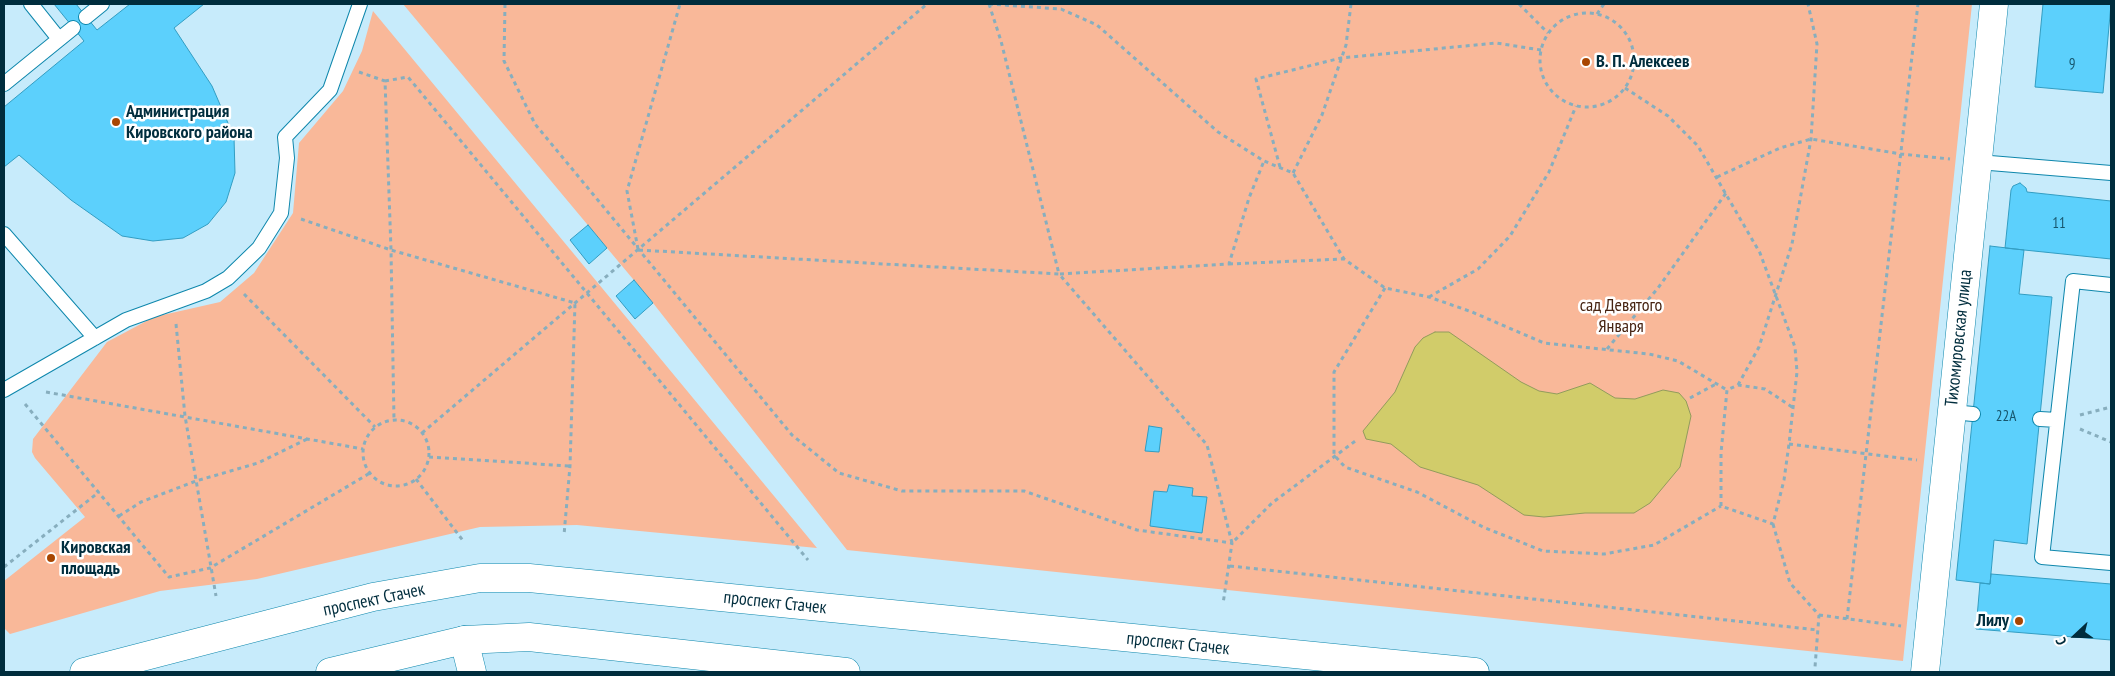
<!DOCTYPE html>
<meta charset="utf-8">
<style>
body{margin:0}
#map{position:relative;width:2115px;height:676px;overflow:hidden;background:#c7ebfb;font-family:"PT Sans Narrow",sans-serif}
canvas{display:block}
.frame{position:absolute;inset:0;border:5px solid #002d3d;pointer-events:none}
.north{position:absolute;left:2050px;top:611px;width:50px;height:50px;-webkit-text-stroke:4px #fff;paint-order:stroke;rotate:249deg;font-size:14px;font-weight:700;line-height:20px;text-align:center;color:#002d3d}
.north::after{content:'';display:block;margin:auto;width:18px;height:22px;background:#002d3d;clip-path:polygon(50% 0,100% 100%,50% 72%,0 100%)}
</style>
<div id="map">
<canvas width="2115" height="676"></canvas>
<div class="frame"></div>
<div class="north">С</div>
</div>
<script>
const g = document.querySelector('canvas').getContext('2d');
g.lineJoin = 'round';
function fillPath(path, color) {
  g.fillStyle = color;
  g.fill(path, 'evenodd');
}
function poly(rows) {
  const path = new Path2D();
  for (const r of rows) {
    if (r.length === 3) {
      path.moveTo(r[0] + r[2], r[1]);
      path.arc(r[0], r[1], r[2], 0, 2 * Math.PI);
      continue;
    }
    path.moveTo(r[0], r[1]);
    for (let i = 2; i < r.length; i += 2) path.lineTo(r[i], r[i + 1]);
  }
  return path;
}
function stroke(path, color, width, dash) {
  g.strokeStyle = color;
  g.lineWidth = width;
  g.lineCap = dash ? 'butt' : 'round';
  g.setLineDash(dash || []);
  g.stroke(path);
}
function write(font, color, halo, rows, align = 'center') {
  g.font = font + ' "PT Sans Narrow",sans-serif';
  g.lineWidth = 5;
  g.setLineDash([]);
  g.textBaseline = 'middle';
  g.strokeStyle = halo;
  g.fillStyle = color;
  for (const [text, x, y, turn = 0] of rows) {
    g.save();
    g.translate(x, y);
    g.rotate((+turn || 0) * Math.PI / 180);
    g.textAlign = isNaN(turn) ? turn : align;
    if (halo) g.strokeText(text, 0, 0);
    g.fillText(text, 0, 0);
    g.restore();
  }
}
const green = poly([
 [403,4,1972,4,1903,661,847,550,653,303],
 [373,11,817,548,577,525,480,527,257,579,160,591,10,634,4,628,4,581,85,517,35,458,32,452,33,439,107,342,154,317,220,302,254,273,293,213,299,143,343,91,362,51]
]);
const water = poly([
 [1435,332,1449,332,1521,382,1539,391,1557,394,1590,383,1615,398,1635,399,1663,390,1679,393,1686,401,1691,416,1680,467,1650,503,1634,513,1585,513,1544,517,1524,515,1478,485,1420,467,1391,444,1366,439,1363,431,1395,392,1415,347,1423,338,1435,332]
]);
const building = poly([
 [54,4,76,4,97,30,130,4,204,4,174,28,212,86,234,137,235,173,226,202,208,224,183,238,153,241,122,236,71,200,19,155,4,167,4,107,84,41,54,4],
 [2043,4,2111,4,2103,93,2035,87,2043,4],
 [2020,183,2026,188,2027,192,2111,201,2111,259,2005,248,2011,190,2013,186,2020,183],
 [588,225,607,248,589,264,570,240,588,225],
 [1990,246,2024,250,2019,294,2052,297,2027,544,1994,540,1990,584,1956,580,1990,246],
 [634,280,653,303,635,319,616,296,634,280],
 [1149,426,1162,428,1159,452,1145,451,1149,426],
 [1169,485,1193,488,1192,496,1207,497,1202,533,1150,526,1154,491,1167,492,1169,485],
 [1991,574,2111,584,2111,640,1976,629,1980,583,1990,584,1991,574]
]);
const path = poly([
 [505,4,504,61,535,124,792,435,839,473,902,491,1024,491,1137,530,1232,543,1223,604],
 [989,4,1061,9,1097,25,1218,132,1264,161,1293,173,1344,259,1385,288,1429,297,1472,312,1544,343,1649,354,1678,361,1727,390],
 [989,4,1001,41,1059,274,1229,264,1249,198,1264,161],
 [1519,4,1548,33],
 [1587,60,47],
 [1597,14,1604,4],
 [359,72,385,81,391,250,394,420],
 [385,81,408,77,808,560],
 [1625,88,1668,116,1698,146,1760,253,1795,347,1797,372,1789,444,1784,480,1773,524,1721,506,1721,453,1727,390,1738,385,1765,389,1792,407],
 [1280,167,1256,79,1341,58,1496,43,1541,50],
 [1293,173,1322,115,1346,45,1351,4],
 [1717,177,1780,148,1811,139,1901,154,1950,159],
 [301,219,391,250,575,303,570,466,564,535],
 [638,249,627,191,680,4],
 [639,250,1059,274,1207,445,1232,543,1272,503,1358,439],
 [1229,264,1343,259],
 [1385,288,1334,372,1334,455,1345,467,1417,492,1483,527,1543,551,1604,554,1654,545,1721,506],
 [244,294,375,427],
 [1429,297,1478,269,1510,236,1549,172,1576,106],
 [176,324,185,416,216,596],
 [1607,349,1658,288,1726,193],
 [1738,385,1759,347,1792,244,1811,139,1817,44,1808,4],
 [46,392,363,449],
 [1690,398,1716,384],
 [25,404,169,577,210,568,370,473],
 [2080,415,2111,407],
 [396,453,33],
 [2080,429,2111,442],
 [422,433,927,4],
 [1789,444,1917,460],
 [429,457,570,466],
 [416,479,464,542],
 [119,516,141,502,196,481,258,463,307,439],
 [1773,524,1790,583,1819,615,1815,667],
 [1230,566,1818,630],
 [4,567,99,492],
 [1819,615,1901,626],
 [1847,619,1918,4]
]);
const lane = poly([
 [31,4,59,39],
 [86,17,102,4],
 [4,84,73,28],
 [1978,162,2111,173],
 [4,234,95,338],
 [2111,285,2073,281,2042,557,2111,563],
 [4,390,126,320,206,291,228,278,259,248,281,213,287,158,285,137,330,90,360,4],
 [1952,412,1973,414],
 [2040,419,2057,420]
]);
const street = poly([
 [464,640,472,672],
 [1925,672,1994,4]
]);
const primary = poly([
 [84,672,373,597,480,578,529,578,1475,672],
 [330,672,464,640,529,637,846,672]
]);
const markers = [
 [1586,62,5,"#a84602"],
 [116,122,5,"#a84602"],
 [51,558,5,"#a84602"],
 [2019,621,5,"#a84602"]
];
const numberNames = [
 ["9",2072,65],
 ["11",2059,224],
 ["22А",2006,417]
];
const poiNames = [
 ["В. П. Алексеев",1596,62],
 ["Администрация",126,112],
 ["Кировского района",126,133],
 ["Кировская",61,548],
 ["площадь",61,569],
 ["Лилу",2009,621,"right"]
];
const parkNames = [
 ["сад Девятого",1621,306],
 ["Января",1621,327]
];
const streetNames = [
 ["Тихомировская улица",1959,338,-84],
 ["проспект Стачек",374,600,-12],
 ["проспект Стачек",775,603,6],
 ["проспект Стачек",1178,644,6]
];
fillPath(green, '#f9b899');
fillPath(water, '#d1cc6a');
stroke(water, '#929c5c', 1);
fillPath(building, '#5cd0fc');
stroke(building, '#329dc2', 1);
stroke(lane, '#0e87ac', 16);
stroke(street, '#0e87ac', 29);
stroke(primary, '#0e87ac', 29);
stroke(path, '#87aebe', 3, [4, 4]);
stroke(lane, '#fff', 14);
stroke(street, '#fff', 28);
stroke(primary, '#fff', 28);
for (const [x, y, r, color] of markers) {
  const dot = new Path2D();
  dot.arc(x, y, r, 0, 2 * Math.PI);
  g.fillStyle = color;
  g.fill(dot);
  stroke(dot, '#fff', 2);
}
write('15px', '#17566d', null, numberNames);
write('bold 18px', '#002d3d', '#fff', poiNames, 'left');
write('18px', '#462311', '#fff', parkNames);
write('18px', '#002d3d', '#fff', streetNames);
</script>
